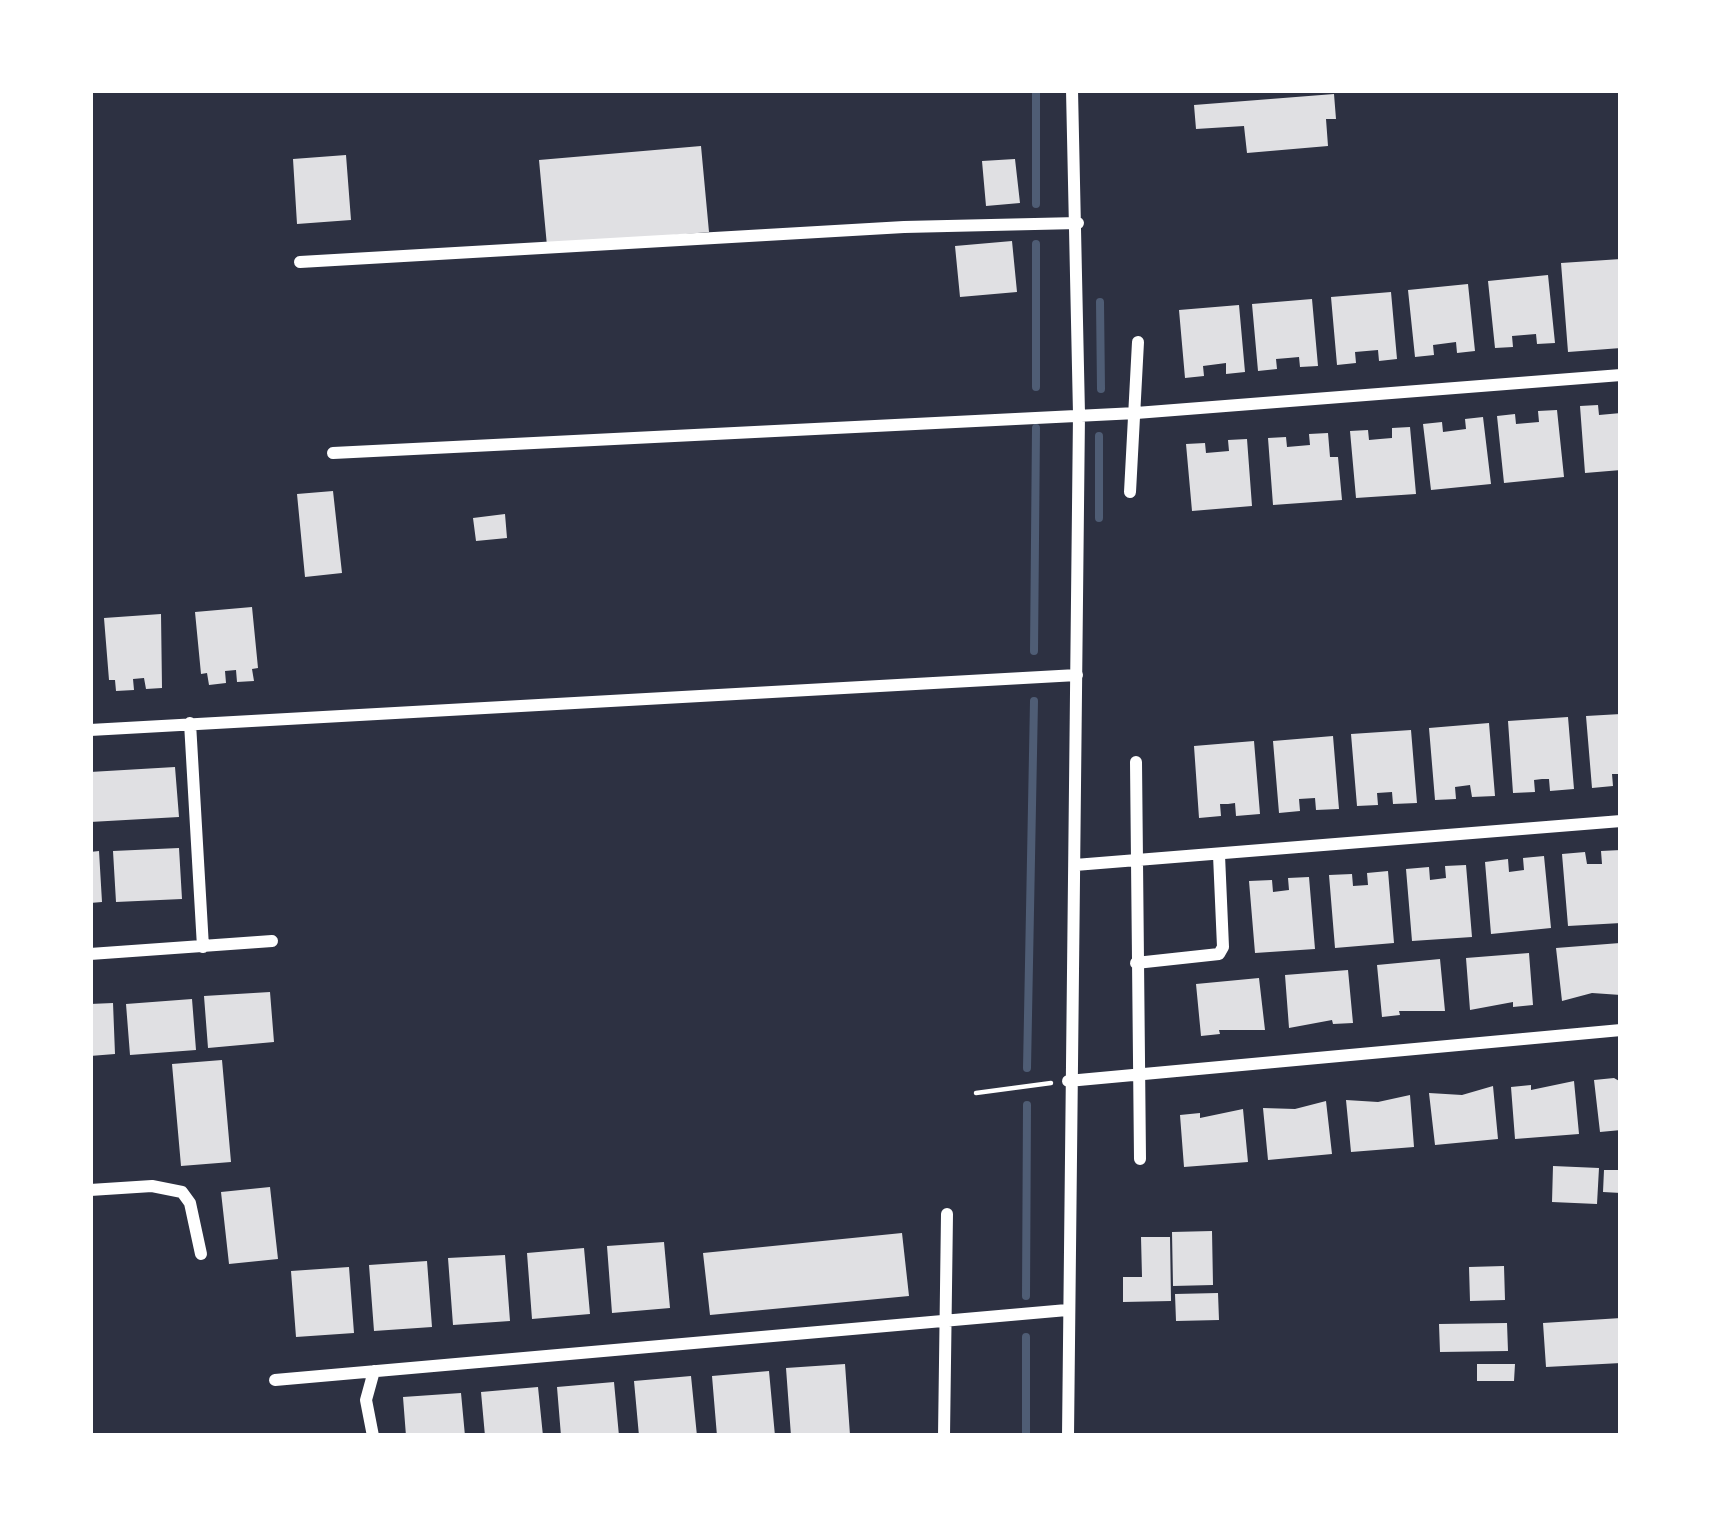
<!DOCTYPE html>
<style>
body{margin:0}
#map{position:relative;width:1711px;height:1526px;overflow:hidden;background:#2d3142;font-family:Montserrat,sans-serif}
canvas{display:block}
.frame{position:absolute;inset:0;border:93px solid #fff;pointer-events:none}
</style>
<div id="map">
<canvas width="1711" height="1526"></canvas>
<div class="frame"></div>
</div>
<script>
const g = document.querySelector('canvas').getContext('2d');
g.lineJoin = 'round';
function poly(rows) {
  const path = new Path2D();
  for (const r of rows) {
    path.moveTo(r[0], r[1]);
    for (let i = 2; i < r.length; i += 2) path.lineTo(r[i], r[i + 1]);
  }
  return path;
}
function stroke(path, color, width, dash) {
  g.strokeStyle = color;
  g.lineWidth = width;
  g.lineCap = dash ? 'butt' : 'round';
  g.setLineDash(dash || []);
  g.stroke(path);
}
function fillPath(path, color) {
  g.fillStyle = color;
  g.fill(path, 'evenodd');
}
const stream = poly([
 [1036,90,1036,204],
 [1036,244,1036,387],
 [1100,302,1101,389],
 [1099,518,1099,436],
 [1034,651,1036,428],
 [1027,1068,1034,701],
 [1026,1296,1027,1105],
 [1026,1436,1026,1337]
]);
const building = poly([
 [1334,94,1336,119,1326,119,1328,146,1247,153,1244,126,1196,129,1194,105],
 [701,146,709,232,547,246,539,160],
 [346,155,351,220,297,224,293,159],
 [1015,159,1020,203,986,206,982,161],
 [1012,241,1017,292,960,297,955,246],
 [1621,259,1621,348,1568,352,1561,263],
 [1548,275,1555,343,1537,344,1536,334,1512,336,1513,347,1495,348,1488,281],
 [1468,284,1475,351,1457,353,1456,342,1433,345,1434,355,1415,357,1408,290],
 [1391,292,1397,359,1379,361,1378,350,1355,352,1356,363,1337,365,1331,297],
 [1312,299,1318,366,1300,367,1299,357,1288,358,1276,359,1277,369,1258,371,1252,304],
 [1239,305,1245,372,1226,374,1226,363,1203,366,1204,376,1185,378,1179,310],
 [1598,405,1599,415,1621,413,1621,470,1585,473,1580,406],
 [1557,410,1564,477,1504,483,1497,416,1515,414,1516,424,1539,422,1538,411],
 [1483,417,1491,484,1431,490,1423,424,1442,422,1443,432,1466,429,1465,419],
 [1410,427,1416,494,1356,498,1350,431,1368,430,1369,440,1380,439,1392,438,1392,428],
 [1328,433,1330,457,1338,457,1342,500,1273,505,1268,438,1286,437,1287,447,1310,445,1309,434],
 [1247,439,1252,506,1192,511,1186,444,1205,443,1206,453,1229,451,1228,440],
 [333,491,342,573,305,577,297,494],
 [505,514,507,538,476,541,473,518],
 [252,607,258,668,252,669,254,681,237,682,236,670,225,671,226,683,209,685,207,673,201,674,195,612],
 [161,614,162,688,146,689,144,678,133,679,134,690,116,691,115,680,109,680,104,618],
 [1621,714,1621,774,1612,774,1613,786,1592,788,1586,716],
 [1568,717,1574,789,1550,791,1549,779,1542,779,1534,780,1535,792,1513,793,1508,721],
 [1489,723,1495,796,1472,797,1470,785,1455,787,1456,799,1435,800,1429,728],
 [1411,730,1417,803,1393,804,1392,792,1377,793,1378,805,1357,806,1351,734],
 [1333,736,1339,809,1316,810,1315,798,1299,799,1300,811,1279,813,1273,741],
 [1254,741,1260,814,1236,816,1235,803,1228,804,1220,804,1221,816,1199,818,1194,746],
 [175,767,179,817,90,822,90,772],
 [179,848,182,899,116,902,113,851],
 [1621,850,1621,923,1568,926,1562,854,1585,852,1587,864,1602,864,1601,851],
 [99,851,102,902,90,903,90,852],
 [1544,856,1551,928,1491,934,1485,862,1508,859,1509,872,1524,870,1523,858],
 [1466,865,1472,937,1412,941,1406,869,1429,867,1430,880,1446,878,1445,866],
 [1388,871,1394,943,1335,948,1329,875,1352,874,1353,886,1368,885,1367,873],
 [1309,877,1315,949,1255,953,1249,881,1272,880,1273,892,1289,890,1288,878],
 [1620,943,1621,995,1592,993,1562,1001,1556,948],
 [1529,953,1533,1005,1513,1007,1513,1002,1470,1010,1466,958],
 [1440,959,1445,1011,1399,1011,1400,1015,1382,1017,1377,965],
 [1348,970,1353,1023,1333,1024,1332,1020,1289,1028,1285,975],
 [1259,978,1265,1030,1219,1030,1220,1034,1201,1036,1196,984],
 [270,992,274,1042,208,1048,204,996],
 [192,999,196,1050,130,1055,126,1004],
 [113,1003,115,1054,90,1056,90,1004],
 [222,1060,231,1162,181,1166,172,1064],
 [1614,1078,1621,1082,1621,1130,1600,1132,1594,1080],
 [1574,1081,1579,1134,1515,1139,1511,1087,1531,1085,1531,1090],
 [1493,1086,1498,1139,1435,1145,1429,1093,1462,1095],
 [1410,1095,1414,1147,1351,1152,1346,1100,1378,1102],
 [1326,1101,1332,1154,1268,1160,1263,1108,1295,1109],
 [1243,1109,1248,1162,1184,1167,1180,1115,1200,1113,1200,1118],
 [1553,1166,1599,1168,1597,1204,1552,1202],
 [1604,1170,1621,1170,1621,1193,1603,1192],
 [270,1187,278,1259,229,1264,221,1192],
 [1212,1231,1213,1285,1173,1286,1172,1232],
 [902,1233,909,1296,710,1315,703,1253],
 [1141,1237,1170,1237,1171,1301,1123,1302,1123,1277,1142,1277],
 [664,1242,670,1308,612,1313,607,1246],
 [584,1248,590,1314,532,1319,527,1253],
 [505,1255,510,1321,453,1325,448,1258],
 [427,1261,432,1327,374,1331,369,1265],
 [1504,1266,1505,1300,1470,1301,1469,1267],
 [349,1267,354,1333,296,1337,291,1271],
 [1218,1293,1219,1320,1176,1321,1175,1294],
 [1621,1318,1621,1363,1546,1367,1543,1323],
 [1507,1323,1508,1351,1440,1352,1439,1324],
 [845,1364,850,1435,791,1436,786,1368],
 [1477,1364,1515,1364,1514,1381,1477,1381],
 [769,1371,775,1436,717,1436,712,1376],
 [691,1376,697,1436,639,1436,634,1381],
 [614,1382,619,1436,561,1436,557,1387],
 [538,1387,543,1436,485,1436,481,1392],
 [461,1393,465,1436,406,1436,403,1397]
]);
const path = poly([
 [976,1093,1051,1083]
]);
const minor = poly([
 [300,262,904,227,1078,223],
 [333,453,1136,413,1621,375],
 [1130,492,1138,342],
 [190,723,203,947],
 [90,730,1077,675],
 [1136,762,1140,1159],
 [1075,865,1621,821],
 [90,954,272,941],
 [1136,963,1219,954,1223,947,1219,855],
 [1068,1081,1621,1030],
 [90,1190,152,1186,182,1192,190,1203,201,1254],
 [275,1380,1067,1310],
 [373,1436,366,1400,374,1371],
 [944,1436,947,1214],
 [1068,1436,1079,414,1072,90]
]);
stroke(stream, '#4f5d75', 8);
fillPath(building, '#e0e0e3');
stroke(path, '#fff', 4.5);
stroke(minor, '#fff', 12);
</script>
